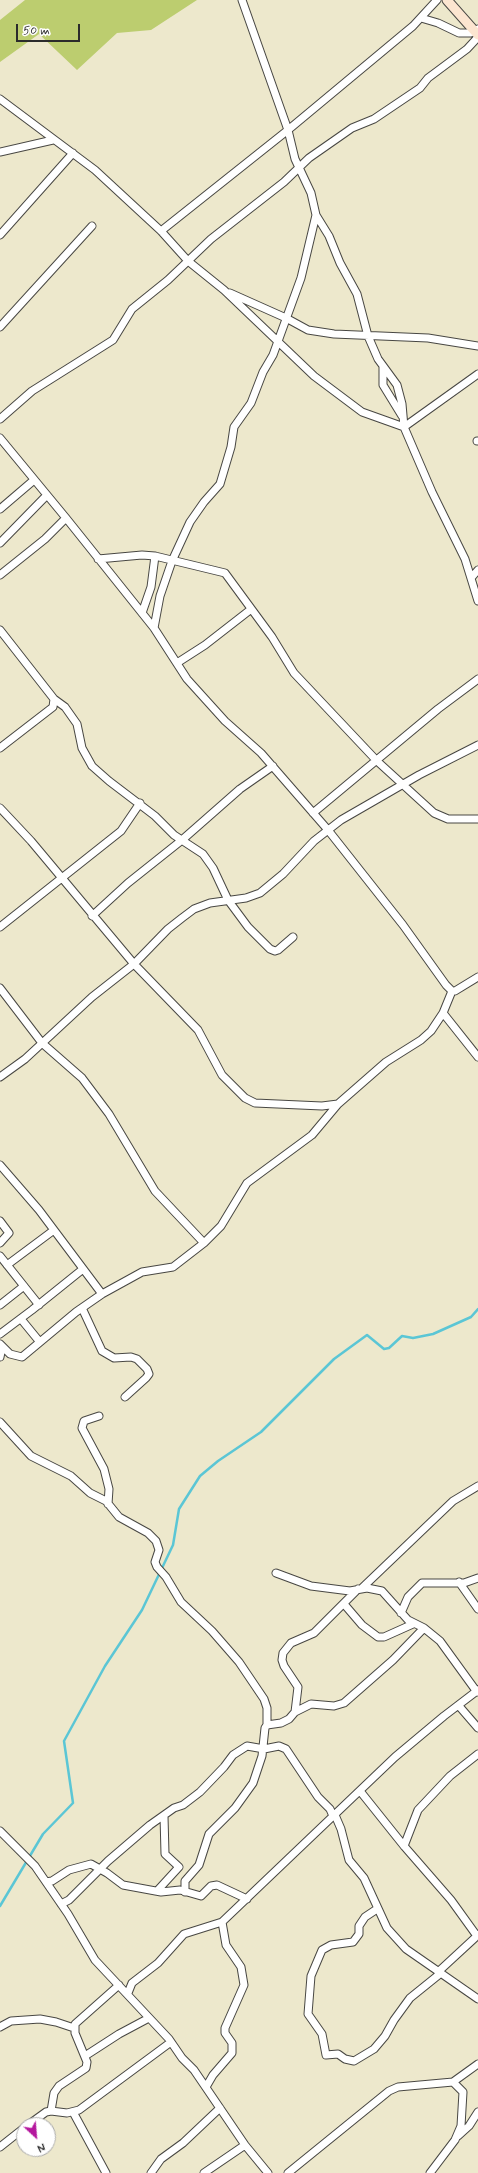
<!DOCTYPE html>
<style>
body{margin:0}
#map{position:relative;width:478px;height:2173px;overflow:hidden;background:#ede8cc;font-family:Mynerve,sans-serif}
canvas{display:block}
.north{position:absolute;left:16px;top:2117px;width:40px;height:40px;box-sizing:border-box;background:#fff;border:1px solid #aaa;border-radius:50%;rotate:154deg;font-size:11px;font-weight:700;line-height:16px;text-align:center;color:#2b2b2b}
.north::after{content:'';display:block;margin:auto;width:14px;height:18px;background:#b5179e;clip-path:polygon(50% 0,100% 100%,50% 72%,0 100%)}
.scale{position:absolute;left:16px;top:24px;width:64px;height:18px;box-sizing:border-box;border:2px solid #2b2b2b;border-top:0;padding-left:5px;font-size:12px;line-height:14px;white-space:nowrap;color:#2b2b2b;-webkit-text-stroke:3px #fff;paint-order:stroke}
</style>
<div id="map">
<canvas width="478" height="2173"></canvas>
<div class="north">N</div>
<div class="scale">50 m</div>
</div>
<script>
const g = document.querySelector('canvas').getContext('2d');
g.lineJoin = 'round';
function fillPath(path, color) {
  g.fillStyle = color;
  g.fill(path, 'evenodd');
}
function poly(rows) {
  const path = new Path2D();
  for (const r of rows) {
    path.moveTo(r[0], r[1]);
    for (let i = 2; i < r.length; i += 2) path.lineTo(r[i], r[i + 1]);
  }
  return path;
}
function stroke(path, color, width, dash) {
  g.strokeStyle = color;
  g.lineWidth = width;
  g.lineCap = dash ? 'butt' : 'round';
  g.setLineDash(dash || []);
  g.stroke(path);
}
const green = poly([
 [25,0,197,0,151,30,117,33,77,70,39,34,0,62,0,20]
]);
const stream = poly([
 [0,1906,43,1834,73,1803,64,1741,105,1666,142,1610,173,1545,179,1509,200,1476,218,1461,261,1432,334,1359,367,1335,384,1349,389,1348,402,1336,413,1338,433,1334,471,1317,478,1309]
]);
const street = poly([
 [242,0,288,130,295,159,311,193,316,215,329,236,340,263,357,294,368,336,378,359,397,385,402,404,404,427,432,492,465,559,478,601],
 [421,18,438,23,459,33,471,33,478,29],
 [0,99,95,170,161,231,188,261,224,290,314,376,362,412,404,427,478,374],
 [0,152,53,140],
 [161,231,288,130,413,26,437,0],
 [0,235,73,153],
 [230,293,286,318,308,330,334,334,428,338,478,346],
 [0,327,92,226],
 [383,366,383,385,402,416],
 [0,419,32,391,113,340,132,309,168,280,211,239,284,182,309,158,352,128,374,119,420,88,428,78,467,49,478,37],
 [0,438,66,518,154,628,187,679,225,721,261,753,328,830,403,925,446,985,452,991,455,991,478,977],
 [477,441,478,441],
 [0,509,34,480],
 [0,543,47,495],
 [98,559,142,555,155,556,225,573,272,637,294,673,377,761,434,813,448,819,478,819],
 [0,575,45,539,66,518],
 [471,578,478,570],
 [142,613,151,587,155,556],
 [154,628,160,596,172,561,190,522,204,502,220,484,231,447,234,427,251,403,263,372,273,355,301,278,316,215],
 [0,630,54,699,53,707,0,748],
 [177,663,205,645,250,610],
 [54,699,65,707,77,724,82,748,92,766,109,781,155,816,174,835,203,854,213,868,228,900,248,927,270,949,275,951,278,950,293,937],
 [0,808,31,841,134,964,198,1030,222,1075,245,1098,255,1103,322,1106,338,1104,386,1062,421,1040,431,1031,443,1013,452,991],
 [313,813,438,709,478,679],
 [92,916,128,883,182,840,240,789,273,766],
 [0,927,121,831,140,803],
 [0,988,42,1043,82,1078,109,1114,155,1191,204,1243],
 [443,1013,478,1057],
 [0,1077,25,1059,92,997,134,964,168,929,182,918,194,909,210,903,246,898,260,893,283,874,314,841,341,820,419,775,478,745],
 [0,1165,39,1210,102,1294],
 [0,1221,9,1233,0,1243],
 [0,1256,39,1305],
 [7,1265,54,1230],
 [0,1305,24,1286],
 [82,1308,102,1351,114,1358,131,1357,137,1359,147,1369,149,1374,146,1378,125,1397],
 [21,1319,39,1341],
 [0,1334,32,1310,83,1269],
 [0,1344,10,1354,22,1357,76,1312,102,1294,142,1272,173,1267,204,1243,221,1226,247,1183,312,1135,338,1104],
 [0,1357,2,1347],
 [99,1416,84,1421,82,1428,104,1469,109,1489,108,1504],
 [0,1422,31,1456,71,1476,90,1493,106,1501,119,1517,148,1533,156,1541,159,1550,155,1562,157,1567,166,1577,181,1602,212,1631,239,1662,264,1699,267,1708,267,1725],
 [276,1573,311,1586,350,1591,367,1588,382,1591,408,1620,424,1628,440,1641,477,1692],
 [459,1582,478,1609],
 [362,1588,453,1501,478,1486],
 [344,1604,362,1625,378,1637,384,1637,413,1624],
 [401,1613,408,1597,422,1583,464,1583,478,1578],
 [459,1706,478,1728],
 [295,1712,311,1704,334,1706,344,1703,393,1660,424,1628],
 [360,1791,404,1846,451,1900,477,1936],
 [335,1815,341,1829,349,1860,364,1878,387,1928,406,1949,478,1999],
 [0,1831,35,1866,68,1914,95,1960,169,2039,182,2058,194,2070,245,2145,268,2173],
 [404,1846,418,1810,450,1776,478,1754],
 [46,1882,52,1881,69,1870,91,1864,107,1873,123,1885,161,1892,180,1890,201,1896,211,1886,217,1885,247,1899],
 [157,1891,179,1867,165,1854,164,1816],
 [185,1892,185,1881,199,1865,209,1834,235,1808,253,1783,262,1756,265,1728,267,1725,281,1723,289,1719,295,1712,298,1687,284,1666,282,1660,283,1653,291,1643,314,1633,358,1589],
 [61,1904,69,1900,108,1861,150,1825,174,1808,183,1805,200,1792,224,1767,233,1755,247,1746,264,1749,279,1746,286,1749,318,1797,330,1809,333,1816],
 [377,1909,365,1917,359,1926,359,1934,353,1942,331,1945,322,1950,311,1976,308,2014,322,2034,326,2055,338,2054,345,2059,354,2061,374,2049,385,2036,394,2020,410,1998,441,1973],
 [438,1972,478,1935],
 [128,1993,132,1983,158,1963,184,1934,222,1922,395,1757,444,1716,478,1690],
 [0,2027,11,2021,40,2019,56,2022,74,2028],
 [85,2056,119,2034,149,2018],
 [206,2087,213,2075,232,2053,232,2043,225,2033,225,2028,244,1985,241,1967,226,1945,222,1922],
 [51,2111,54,2093,59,2086,86,2068,87,2062,75,2033,75,2024,119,1985],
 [73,2112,106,2173],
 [28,2125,46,2112,51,2111,67,2113,79,2110,171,2042],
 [458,2136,469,2126,478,2112],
 [0,2147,24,2128],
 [151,2173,161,2159,183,2143,220,2108],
 [204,2173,245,2145],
 [288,2173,389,2091,398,2087,453,2082,478,2064],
 [430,2173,455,2140,461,2126,463,2092,453,2082]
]);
const secondary = poly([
 [447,0,478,35]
]);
fillPath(green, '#bccd6f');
stroke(stream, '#5bc6d5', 2.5);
stroke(street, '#484743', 9);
stroke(secondary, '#484743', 11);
stroke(street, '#fff', 7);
stroke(secondary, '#fce5d0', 9);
</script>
